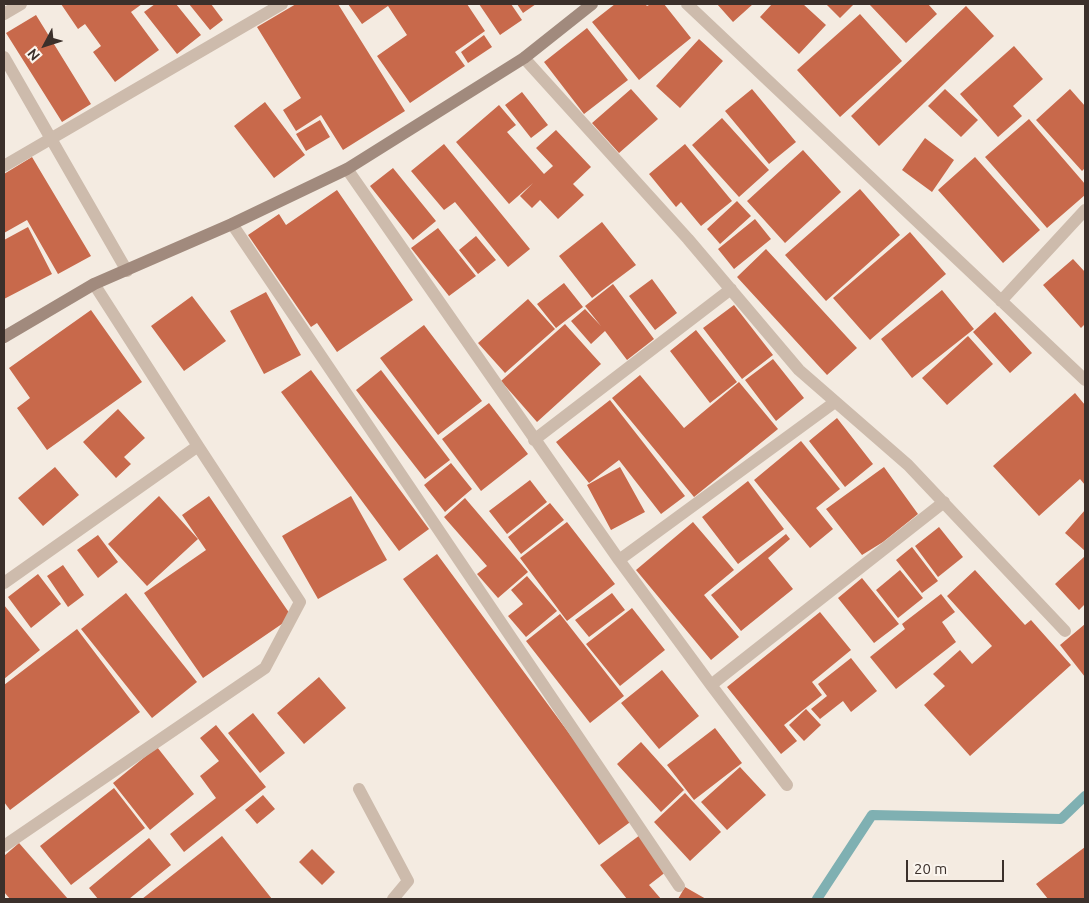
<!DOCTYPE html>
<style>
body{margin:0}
#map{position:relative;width:1089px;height:903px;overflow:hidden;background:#f4ebe1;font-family:Ubuntu,sans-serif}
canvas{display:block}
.frame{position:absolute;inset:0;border:5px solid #3b302b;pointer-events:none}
.north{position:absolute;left:20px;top:20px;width:50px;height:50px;-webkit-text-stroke:4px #fbf5ee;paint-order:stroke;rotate:230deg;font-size:14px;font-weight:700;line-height:20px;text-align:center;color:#3b302b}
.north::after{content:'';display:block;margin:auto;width:18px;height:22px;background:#3b302b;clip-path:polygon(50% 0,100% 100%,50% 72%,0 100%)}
.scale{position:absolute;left:906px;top:860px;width:98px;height:22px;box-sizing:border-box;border:2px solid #3b302b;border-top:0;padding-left:6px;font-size:15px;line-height:18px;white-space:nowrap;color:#3b302b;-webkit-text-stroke:4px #fbf5ee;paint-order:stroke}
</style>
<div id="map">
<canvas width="1089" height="903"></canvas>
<div class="frame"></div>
<div class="north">N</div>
<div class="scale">20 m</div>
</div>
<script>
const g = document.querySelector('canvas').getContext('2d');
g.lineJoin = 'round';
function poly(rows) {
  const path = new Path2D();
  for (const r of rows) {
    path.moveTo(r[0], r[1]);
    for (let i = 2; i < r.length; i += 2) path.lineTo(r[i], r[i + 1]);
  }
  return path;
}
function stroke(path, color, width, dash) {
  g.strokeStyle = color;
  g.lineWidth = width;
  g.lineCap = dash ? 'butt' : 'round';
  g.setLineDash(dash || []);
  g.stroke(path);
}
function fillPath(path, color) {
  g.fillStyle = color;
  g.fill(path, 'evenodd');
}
const stream = poly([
 [817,899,872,815,1061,819,1085,796]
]);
const building = poly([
 [61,4,142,4,131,12,159,50,115,82,93,52,101,46,85,24,78,29],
 [155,4,176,4,201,35,177,54,144,12],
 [189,4,211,4,223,20,210,30],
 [296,4,338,4,405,111,343,150,321,115,296,131,283,110,301,98,257,27],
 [348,4,467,4,485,31,455,52,465,66,410,103,377,56,407,35,388,6,362,24],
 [479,4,511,4,522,20,500,35],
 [517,4,536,4,523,13],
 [615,4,645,4,647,6,651,4,664,4,691,38,639,80,592,22],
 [717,4,753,4,733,22],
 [772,4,803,4,826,25,799,54,760,17],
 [826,4,854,4,840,18],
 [869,4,928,4,937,14,906,43],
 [966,6,994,36,879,146,851,116],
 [860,14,902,61,840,117,797,70],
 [36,15,91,104,62,122,6,33],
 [587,28,628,80,584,114,544,62],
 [484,35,492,47,468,63,461,52],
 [699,39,723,61,680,108,656,86],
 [1014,46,1043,79,1013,106,1022,116,998,137,960,94],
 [631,89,658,119,619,153,592,123],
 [752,89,796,142,769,164,725,111],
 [945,89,978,120,961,137,928,106],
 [1070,89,1085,106,1085,168,1082,171,1036,120],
 [522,92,548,125,531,138,505,105],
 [265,102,305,155,274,178,234,126],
 [499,105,516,125,507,132,544,174,553,166,536,148,556,130,591,167,573,184,584,195,558,219,540,200,532,208,520,196,533,183,509,204,456,142],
 [722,118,769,170,739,197,692,145],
 [1029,119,1085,184,1085,195,1047,228,985,157],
 [320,120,330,137,306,151,296,134],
 [925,138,954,160,932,192,902,170],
 [444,144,530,249,508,267,455,202,444,210,411,171],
 [685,144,732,201,701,226,681,202,676,207,649,174],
 [803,150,841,192,785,243,747,201],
 [32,157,91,256,58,274,27,220,4,233,4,174],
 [975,157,1040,230,1003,263,938,190],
 [393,168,436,221,413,240,370,186],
 [860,189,900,235,826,301,785,255],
 [337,190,413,300,337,352,317,323,311,327,248,235,279,214,286,225],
 [737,201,751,216,720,244,707,229],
 [755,219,771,239,734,269,718,249],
 [602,222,636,265,592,298,559,256],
 [28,227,52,274,4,299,4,240],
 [438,228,476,276,449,296,411,248],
 [910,232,946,274,870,340,833,298],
 [476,236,496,260,478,274,459,250],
 [766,249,857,348,827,375,737,277],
 [1073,259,1085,272,1085,324,1081,328,1043,285],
 [652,279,677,313,655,330,629,296],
 [564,283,583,307,556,328,537,304],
 [613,284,654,339,627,360,605,331,591,344,571,321,585,309,601,326,585,306],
 [942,290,974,329,912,378,881,339],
 [266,292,301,355,264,374,230,311],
 [192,296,226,341,184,371,151,326],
 [528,299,555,329,505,373,478,343],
 [734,305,773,355,742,379,703,328],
 [91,310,142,382,47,450,17,408,30,398,9,368],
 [995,312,1032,353,1010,373,973,332],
 [565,324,601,364,537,422,501,381],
 [424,325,482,401,438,435,380,358],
 [696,330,737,382,710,403,670,351],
 [968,336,993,364,947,405,922,378],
 [773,359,804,398,776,421,745,380],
 [311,370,429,529,399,551,281,392],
 [381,370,450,460,425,479,356,390],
 [640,375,684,428,739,382,778,429,694,497,612,398],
 [1075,393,1085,405,1085,485,1080,479,1039,516,993,466],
 [610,400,685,496,661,514,619,460,589,483,556,442],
 [489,403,528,454,481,491,442,439],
 [118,409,145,438,124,457,131,464,116,478,83,442],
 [837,418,873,464,845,487,809,441],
 [801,441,840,489,816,508,833,529,810,548,754,480],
 [451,463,472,489,445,512,424,485],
 [55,467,79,495,43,526,18,498],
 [620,467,645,512,611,530,587,485],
 [884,467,918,514,883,542,862,555,826,509],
 [530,480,547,502,507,534,489,511],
 [748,481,784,529,738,564,702,517],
 [159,496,198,539,147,586,108,544],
 [209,496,292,617,203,678,144,593,206,550,182,515],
 [351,496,387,560,318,599,282,536],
 [465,498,528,572,498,598,477,574,487,566,444,517],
 [550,503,564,520,521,554,508,537],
 [1085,510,1085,551,1065,533],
 [567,522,615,584,567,621,520,558],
 [693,522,734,570,704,595,739,637,711,660,636,570],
 [939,527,963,557,938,577,915,546],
 [786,534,790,539,768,558,793,589,741,631,711,595],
 [98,535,118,562,98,578,77,550],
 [912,547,938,581,922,593,896,560],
 [437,554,633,820,599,845,403,579],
 [1085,556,1085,604,1079,610,1055,584],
 [63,565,84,595,68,607,47,576],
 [900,570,923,598,898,618,876,590],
 [975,570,1025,625,1031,620,1071,665,970,756,924,705,945,686,933,674,960,650,972,664,992,646,947,596],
 [38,574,61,604,31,628,8,597],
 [527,576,557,611,526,637,508,616,523,604,511,590],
 [862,578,899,624,874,643,838,598],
 [126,593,197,682,152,718,81,629],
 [612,593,625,610,589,637,575,620],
 [941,594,955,612,942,622,956,642,896,689,870,657,905,629,902,624],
 [4,605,40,650,4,679],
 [632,608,665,650,620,686,586,644],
 [820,612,851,650,812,682,822,695,784,725,797,741,781,754,727,687],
 [560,614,624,696,590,723,526,641],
 [1085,624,1085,677,1060,645],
 [77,629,140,712,10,810,4,802,4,685],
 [851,658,877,691,851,712,843,701,820,719,811,709,827,696,818,684],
 [662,670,699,716,659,749,621,703],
 [319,677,346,708,304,744,277,713],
 [806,709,821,725,804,741,789,725],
 [253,713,285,753,260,773,228,733],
 [216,725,266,787,184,852,170,834,216,798,200,776,219,761,200,738],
 [715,728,742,763,694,800,667,765],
 [641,742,684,790,661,812,617,764],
 [157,747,194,794,150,830,113,783],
 [740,767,766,795,727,830,701,802],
 [114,788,145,828,71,885,40,846],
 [685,793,721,832,690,861,654,822],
 [263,795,275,809,257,824,245,810],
 [640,835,667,871,649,885,661,899,627,899,600,865],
 [222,836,272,899,142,899],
 [149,838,171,865,129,899,98,899,89,888],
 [19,843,68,899,10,899,4,892,4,856],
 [1085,847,1085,899,1048,899,1036,884],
 [312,849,335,872,322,885,299,862],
 [685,887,706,899,678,899]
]);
const street = poly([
 [687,4,1085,380],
 [4,14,21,4],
 [4,57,127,271],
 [524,58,688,239,799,370,908,465,1065,631],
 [4,166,282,4],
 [347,169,619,560,711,685,787,785],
 [232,224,679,886],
 [1001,301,1085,210],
 [534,440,731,289],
 [619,560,835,402],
 [4,583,198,446,94,284],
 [711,685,944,502],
 [359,789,408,881,393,899],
 [4,846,265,668,300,602,198,446]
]);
const secondary = poly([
 [4,337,94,284,232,224,347,169,524,58,592,4]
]);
stroke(stream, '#7fb0b2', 10);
fillPath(building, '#c8694b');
stroke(street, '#cdbbac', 12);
stroke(secondary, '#a18a7d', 12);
</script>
